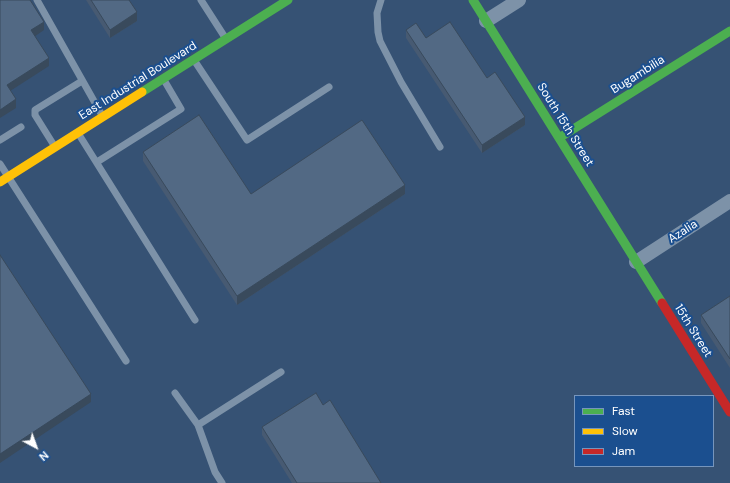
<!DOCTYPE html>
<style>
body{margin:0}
#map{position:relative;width:730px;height:483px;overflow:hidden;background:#365274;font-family:"DM Sans",sans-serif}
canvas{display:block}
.legend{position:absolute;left:574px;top:395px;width:140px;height:72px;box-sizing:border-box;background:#1b4f8f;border:1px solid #7695bc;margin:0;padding:5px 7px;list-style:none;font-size:12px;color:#fff}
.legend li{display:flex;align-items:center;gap:8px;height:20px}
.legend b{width:20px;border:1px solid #7695bc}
.north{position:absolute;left:16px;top:427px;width:40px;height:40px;-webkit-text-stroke:3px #1b4f8f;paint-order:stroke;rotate:139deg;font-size:11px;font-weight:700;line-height:16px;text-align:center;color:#fff}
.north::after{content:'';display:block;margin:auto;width:14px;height:18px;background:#fff;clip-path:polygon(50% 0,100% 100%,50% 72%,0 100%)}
</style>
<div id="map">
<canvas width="730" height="483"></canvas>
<ul class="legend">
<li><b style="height:5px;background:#4caf50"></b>Fast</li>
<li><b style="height:5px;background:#ffc107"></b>Slow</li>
<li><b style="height:5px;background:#c62828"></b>Jam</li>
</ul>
<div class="north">N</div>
</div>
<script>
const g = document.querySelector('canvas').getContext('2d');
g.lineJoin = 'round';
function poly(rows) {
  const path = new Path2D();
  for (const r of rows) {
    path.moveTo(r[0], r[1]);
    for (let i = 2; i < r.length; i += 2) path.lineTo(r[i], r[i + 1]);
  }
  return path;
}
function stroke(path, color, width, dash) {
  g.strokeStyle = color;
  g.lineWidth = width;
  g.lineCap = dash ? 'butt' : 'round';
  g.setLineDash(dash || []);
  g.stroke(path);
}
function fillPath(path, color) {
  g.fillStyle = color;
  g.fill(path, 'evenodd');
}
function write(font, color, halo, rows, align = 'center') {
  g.font = font + ' "DM Sans",sans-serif';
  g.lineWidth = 4;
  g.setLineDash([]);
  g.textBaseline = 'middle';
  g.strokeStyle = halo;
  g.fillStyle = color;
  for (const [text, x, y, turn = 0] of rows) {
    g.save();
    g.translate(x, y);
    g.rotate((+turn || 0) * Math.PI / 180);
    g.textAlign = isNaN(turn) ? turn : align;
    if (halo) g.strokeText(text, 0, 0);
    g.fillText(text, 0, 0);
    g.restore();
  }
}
const lane = poly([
 [37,0,103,117],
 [201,0,226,39],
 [381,0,377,13,378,32,380,41,401,82,440,147],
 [194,60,247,140,329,87],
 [78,133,195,320],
 [0,140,21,127],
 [55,147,35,115,35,110,82,81],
 [97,162,181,109,164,80],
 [0,164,126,361],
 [175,393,198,425,215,472,222,483],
 [198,425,281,372]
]);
const street = poly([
 [486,21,519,0],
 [636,262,730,201]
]);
const fast = poly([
 [473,0,662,303],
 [142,92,288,0],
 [559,138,730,31]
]);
const slow = poly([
 [0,182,142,92]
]);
const jam = poly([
 [662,303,730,412]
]);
const wall = poly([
 [86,0,129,0,137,21,110,38],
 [406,30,426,38,525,125,482,153,406,38],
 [143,152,251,194,405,194,237,305,143,161],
 [730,296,730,368,701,323,701,315],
 [323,405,381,483,292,483,262,435,262,427]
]);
const shadedWall = poly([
 [137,12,137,21,110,38,110,30],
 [44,22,44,30,31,39,31,30],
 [49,58,49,66,7,93,7,85],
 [16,99,16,108,0,118,0,110],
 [525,117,525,125,482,153,482,145],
 [405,185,405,194,237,305,237,296],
 [91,394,91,402,0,463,0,454]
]);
const building = poly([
 [0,0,30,0,44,22,31,30,49,58,7,85,16,99,0,110,0,0],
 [91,0,129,0,137,12,110,30,91,0],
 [450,22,487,78,495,72,525,117,482,145,406,30,416,23,426,38,450,22],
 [199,115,251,194,362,120,405,185,237,296,143,152,199,115],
 [0,255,91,394,0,454,0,255],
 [730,296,730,359,701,315,730,296],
 [316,393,323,405,330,400,381,483,297,483,262,427,316,393]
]);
const streetNames = [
 ["Bugambilia",638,75,-32],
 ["East Industrial Boulevard",138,81,-32],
 ["South 15th Street",565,125,58],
 ["Azalia",683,232,-33],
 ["15th Street",693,331,58]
];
stroke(lane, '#7d92a8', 7);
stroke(street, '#7d92a8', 14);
stroke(fast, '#4caf50', 9);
stroke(slow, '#ffc107', 9);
stroke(jam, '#c62828', 9);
fillPath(wall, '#475a72');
fillPath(shadedWall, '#394a5c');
fillPath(building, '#526984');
stroke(building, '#394a5c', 1);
write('12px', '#fff', '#1b4f8f', streetNames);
</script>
